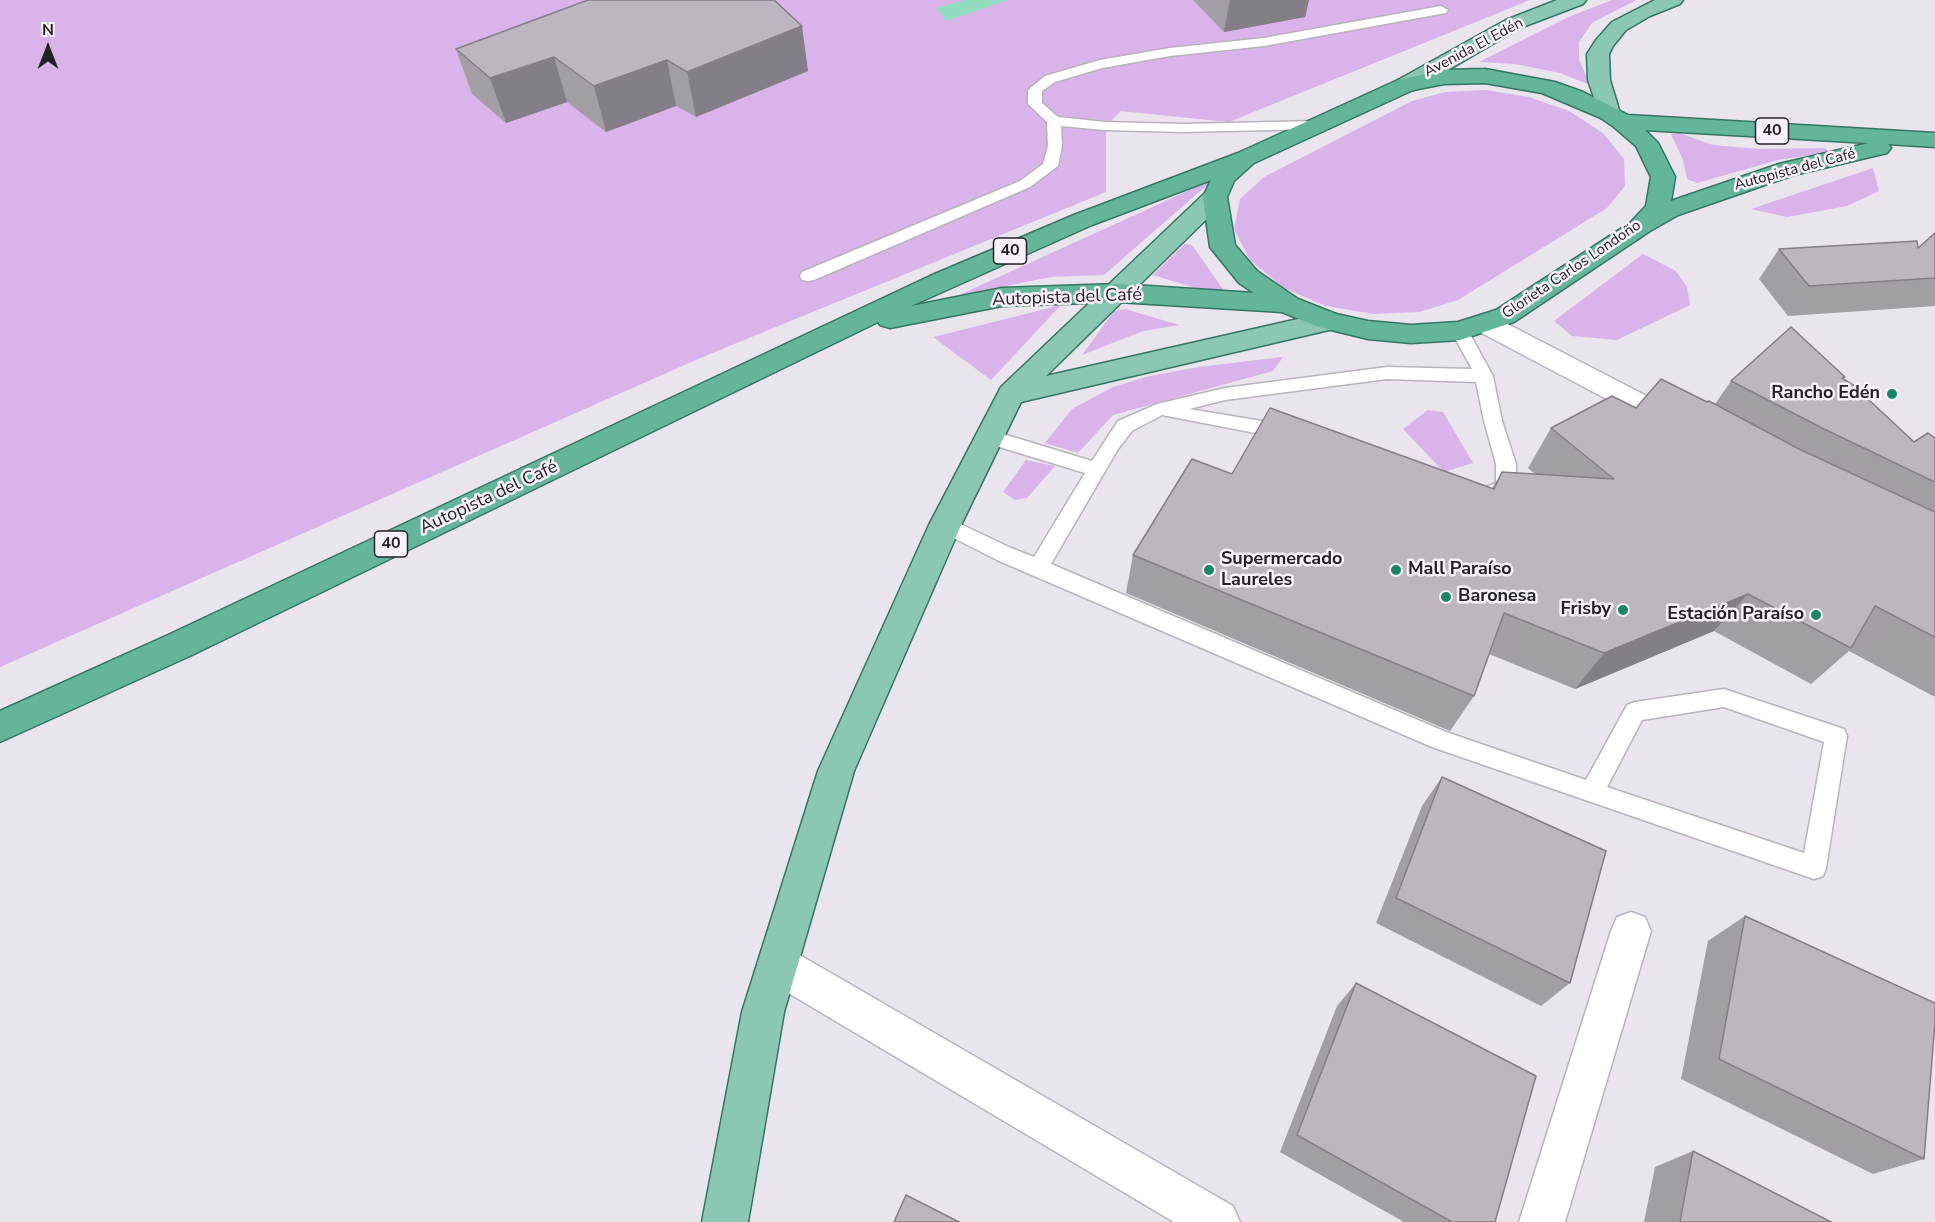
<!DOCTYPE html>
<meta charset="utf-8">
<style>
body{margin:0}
#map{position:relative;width:1935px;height:1222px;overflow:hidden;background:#eae4ed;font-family:"Nunito Sans",sans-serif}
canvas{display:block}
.north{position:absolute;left:18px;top:18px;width:60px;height:60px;-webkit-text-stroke:4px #f8f1fb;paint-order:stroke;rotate:0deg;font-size:16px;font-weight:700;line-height:24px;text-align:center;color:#242125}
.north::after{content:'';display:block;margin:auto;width:21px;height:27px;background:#242125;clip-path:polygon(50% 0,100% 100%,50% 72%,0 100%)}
</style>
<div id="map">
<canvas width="1935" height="1222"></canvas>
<div class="north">N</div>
</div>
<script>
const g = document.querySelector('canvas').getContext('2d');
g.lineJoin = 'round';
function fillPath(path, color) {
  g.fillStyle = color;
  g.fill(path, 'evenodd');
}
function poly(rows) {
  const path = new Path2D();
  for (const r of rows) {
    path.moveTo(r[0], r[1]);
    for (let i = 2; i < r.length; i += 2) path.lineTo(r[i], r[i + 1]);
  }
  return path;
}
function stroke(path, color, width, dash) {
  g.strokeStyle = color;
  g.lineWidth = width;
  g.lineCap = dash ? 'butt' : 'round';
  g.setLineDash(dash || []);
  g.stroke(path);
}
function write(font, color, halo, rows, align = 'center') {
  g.font = font + ' "Nunito Sans",sans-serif';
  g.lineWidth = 5;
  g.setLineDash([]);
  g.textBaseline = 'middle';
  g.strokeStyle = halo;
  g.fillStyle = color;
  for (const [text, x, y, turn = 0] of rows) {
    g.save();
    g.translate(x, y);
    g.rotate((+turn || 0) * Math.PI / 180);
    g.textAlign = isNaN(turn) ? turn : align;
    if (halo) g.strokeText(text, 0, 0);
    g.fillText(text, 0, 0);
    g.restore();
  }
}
const green = poly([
 [0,0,1530,0,1229,122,1121,111,1106,126,1106,192,705,356,0,667],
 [1612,0,1636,0,1592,23,1579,42,1579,59,1590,85,1560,73,1515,64,1479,62,1568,17],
 [1486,90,1529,97,1569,111,1603,133,1624,159,1625,186,1607,208,1458,300,1419,312,1374,314,1326,306,1284,288,1250,260,1234,229,1240,199,1264,177,1412,101,1445,92],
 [1679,133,1713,145,1759,149,1825,148,1829,152,1778,160,1697,183,1687,179,1683,160,1671,134],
 [1873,168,1879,191,1847,206,1787,217,1751,209],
 [1214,179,1104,275,1051,277,957,296],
 [1185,244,1192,245,1225,292,1221,296,1153,275],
 [1643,254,1676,271,1687,287,1690,305,1617,340,1572,336,1554,321],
 [1061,305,991,380,933,337],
 [1125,309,1179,325,1143,331,1082,355,1114,311],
 [1283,357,1273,371,1113,415,1078,453,1045,443,1072,409,1113,387,1150,376,1199,367],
 [1428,410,1443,412,1473,463,1444,472,1403,429],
 [1026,460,1055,466,1027,498,1015,500,1003,492]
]);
const water = poly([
 [965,0,1009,0,946,21,936,8]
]);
const service = poly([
 [1441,6,1448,10,1446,13,1264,46,1170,56,1102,68,1055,82,1042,91,1042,103,1058,117,1105,122,1182,124,1318,121,1325,125,1318,129,1182,132,1105,130,1061,126,1062,146,1058,166,1030,187,814,280,808,281,802,280,800,276,802,272,1020,181,1043,164,1048,146,1047,122,1028,104,1028,90,1045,76,1100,60,1170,48,1264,38,1441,6],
 [1460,325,1466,327,1493,376,1502,421,1516,464,1516,487,1513,492,1493,499,1486,497,1483,492,1486,487,1496,483,1496,464,1484,421,1476,382,1387,379,1225,400,1189,409,1286,425,1293,427,1295,432,1293,437,1286,439,1162,415,1132,431,1118,449,1051,564,1446,732,1586,780,1627,705,1635,702,1724,689,1844,729,1847,736,1826,868,1823,876,1814,879,1432,747,997,560,938,530,935,525,938,520,945,517,952,520,1011,548,1034,557,1085,473,983,442,981,437,983,432,990,430,1092,461,1118,421,1157,404,1225,388,1387,367,1472,369,1451,331,1454,327,1460,325],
 [1724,707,1824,742,1804,853,1607,787,1642,720,1724,707]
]);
const minor = poly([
 [1486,315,1496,318,1689,418,1694,425,1689,432,1679,435,1669,432,1476,330,1472,324,1476,318,1486,315],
 [1631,912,1645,917,1651,931,1565,1222,1519,1222,1611,931,1617,917,1631,912],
 [777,944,791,950,1233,1206,1240,1222,1174,1222,763,978,757,964,763,950,777,944]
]);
const primary = poly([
 [1557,0,1586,0,1583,4,1520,28,1414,90,1406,92,1398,90,1395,85,1398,80,1506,20,1557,0],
 [1655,0,1683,0,1680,4,1650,16,1626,30,1613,46,1609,54,1610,80,1620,113,1617,118,1609,120,1601,118,1588,80,1587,54,1596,40,1612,22,1655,0],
 [1215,190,1224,192,1227,197,1224,202,1046,376,1329,312,1339,315,1342,321,1339,327,1329,330,1021,402,961,525,854,771,784,1012,748,1222,702,1222,742,1012,818,771,929,525,1001,387,1206,192,1215,190]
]);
const trunk = poly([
 [1485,69,1555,82,1583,92,1628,115,1935,133,1935,147,1888,144,1891,148,1887,153,1794,175,1678,215,1650,231,1514,322,1460,340,1411,343,1368,339,1319,327,1282,312,1118,302,1002,306,890,328,880,325,878,322,192,655,0,742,0,711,168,635,930,276,1074,215,1238,153,1398,80,1444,70,1485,69],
 [1485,83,1542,93,1601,118,1614,127,1636,146,1651,177,1646,206,1631,222,1496,310,1458,322,1411,325,1368,321,1336,314,1298,299,1257,271,1235,245,1227,197,1234,181,1254,163,1413,90,1444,84,1485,83],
 [1645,130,1869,143,1779,164,1671,201,1675,177,1658,143,1645,130],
 [1211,180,1203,197,1210,247,1239,283,1254,293,1118,284,1002,288,911,306,1092,225,1211,180]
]);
const wall = poly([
 [588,0,808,71,696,117,676,106,606,132,567,102,506,123,472,94,456,49],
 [1193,0,1309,0,1305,17,1224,32],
 [1935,233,1935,306,1788,316,1759,279,1779,249,1918,248],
 [1843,379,1914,442,1935,438,1935,697,1849,651,1811,684,1714,631,1575,689,1489,654,1474,696,1450,731,1126,593,1133,555,1232,474,1492,488,1502,472,1535,474,1528,468,1551,428,1636,408,1707,402,1715,404,1731,381],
 [1442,777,1570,983,1541,1006,1376,923,1422,806],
 [1745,916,1924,1159,1873,1174,1681,1079,1708,941],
 [1356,983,1495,1222,1404,1222,1280,1152,1337,1006],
 [1693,1151,1831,1222,1644,1222,1655,1167]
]);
const shadedWall = poly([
 [1230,0,1309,0,1305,17,1224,32],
 [802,26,808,71,696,117,687,72],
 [554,57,567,102,506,123,490,78],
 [667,60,676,106,606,132,594,86],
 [1748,594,1714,631,1575,689,1604,653]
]);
const building = poly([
 [588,0,774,0,802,26,687,72,667,60,594,86,554,57,490,78,456,49,588,0],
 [1935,233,1935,278,1809,286,1779,249,1917,241,1918,248,1935,233],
 [1791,327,1845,377,1842,378,1853,385,1914,442,1928,433,1935,438,1935,482,1824,429,1731,381,1791,327],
 [1661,379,1707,402,1709,401,1799,449,1935,512,1935,637,1875,606,1851,648,1748,594,1604,653,1504,613,1474,696,1133,555,1192,459,1232,474,1270,408,1494,489,1502,472,1614,479,1551,428,1612,396,1636,408,1661,379],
 [1442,777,1606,851,1570,983,1396,898,1442,777],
 [1745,916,1935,1003,1935,1022,1924,1159,1719,1059,1745,916],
 [1356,983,1536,1076,1495,1222,1452,1222,1297,1135,1356,983],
 [1693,1151,1831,1222,1680,1222,1693,1151],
 [906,1195,959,1222,894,1222,906,1195]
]);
const markers = [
 [1892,394,6,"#158767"],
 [1209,570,6,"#158767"],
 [1396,570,6,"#158767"],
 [1446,597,6,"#158767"],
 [1623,610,6,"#158767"],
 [1816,615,6,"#158767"]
];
const farStreetnames = [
 ["Avenida El Edén",1474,48,-28],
 ["Autopista del Café",1795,170,-15],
 ["Glorieta Carlos Londoño",1572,270,-34]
];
const shields = [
 [1772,131,33],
 [1010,251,33],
 [391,544,33]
];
const shieldNames = [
 ["40",1772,131],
 ["40",1010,251],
 ["40",391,544]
];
const streetNames = [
 ["Autopista del Café",1067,298,-2],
 ["Autopista del Café",489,498,-25]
];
const poiNames = [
 ["Rancho Edén",1880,394],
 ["Supermercado",1221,560,"left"],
 ["Laureles",1221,581,"left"],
 ["Mall Paraíso",1408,570,"left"],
 ["Baronesa",1458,597,"left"],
 ["Frisby",1611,610],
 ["Estación Paraíso",1804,615]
];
fillPath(green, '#d9b3ea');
fillPath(water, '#91dcbf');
stroke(service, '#b9b3bc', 3);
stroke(minor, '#b9b3bc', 3);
stroke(primary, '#347661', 3);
stroke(trunk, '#347661', 3);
fillPath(service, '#fff');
fillPath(minor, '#fff');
fillPath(primary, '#8bc8b3');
fillPath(trunk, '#64b69a');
fillPath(wall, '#a39da4');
fillPath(shadedWall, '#847f86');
fillPath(building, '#bdb6bf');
stroke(building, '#847f86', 1.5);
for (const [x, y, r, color] of markers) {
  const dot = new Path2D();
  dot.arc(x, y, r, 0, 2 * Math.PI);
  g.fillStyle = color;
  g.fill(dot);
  stroke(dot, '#f8f1fb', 2);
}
write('15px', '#242125', '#f8f1fb', farStreetnames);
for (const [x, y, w] of shields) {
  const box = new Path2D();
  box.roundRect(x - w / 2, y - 13, w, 26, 4.5);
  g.fillStyle = '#f8f1fb';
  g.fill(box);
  stroke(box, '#242125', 1.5);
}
write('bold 16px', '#242125', null, shieldNames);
write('18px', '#242125', '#f8f1fb', streetNames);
write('bold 18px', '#242125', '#f8f1fb', poiNames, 'right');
</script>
